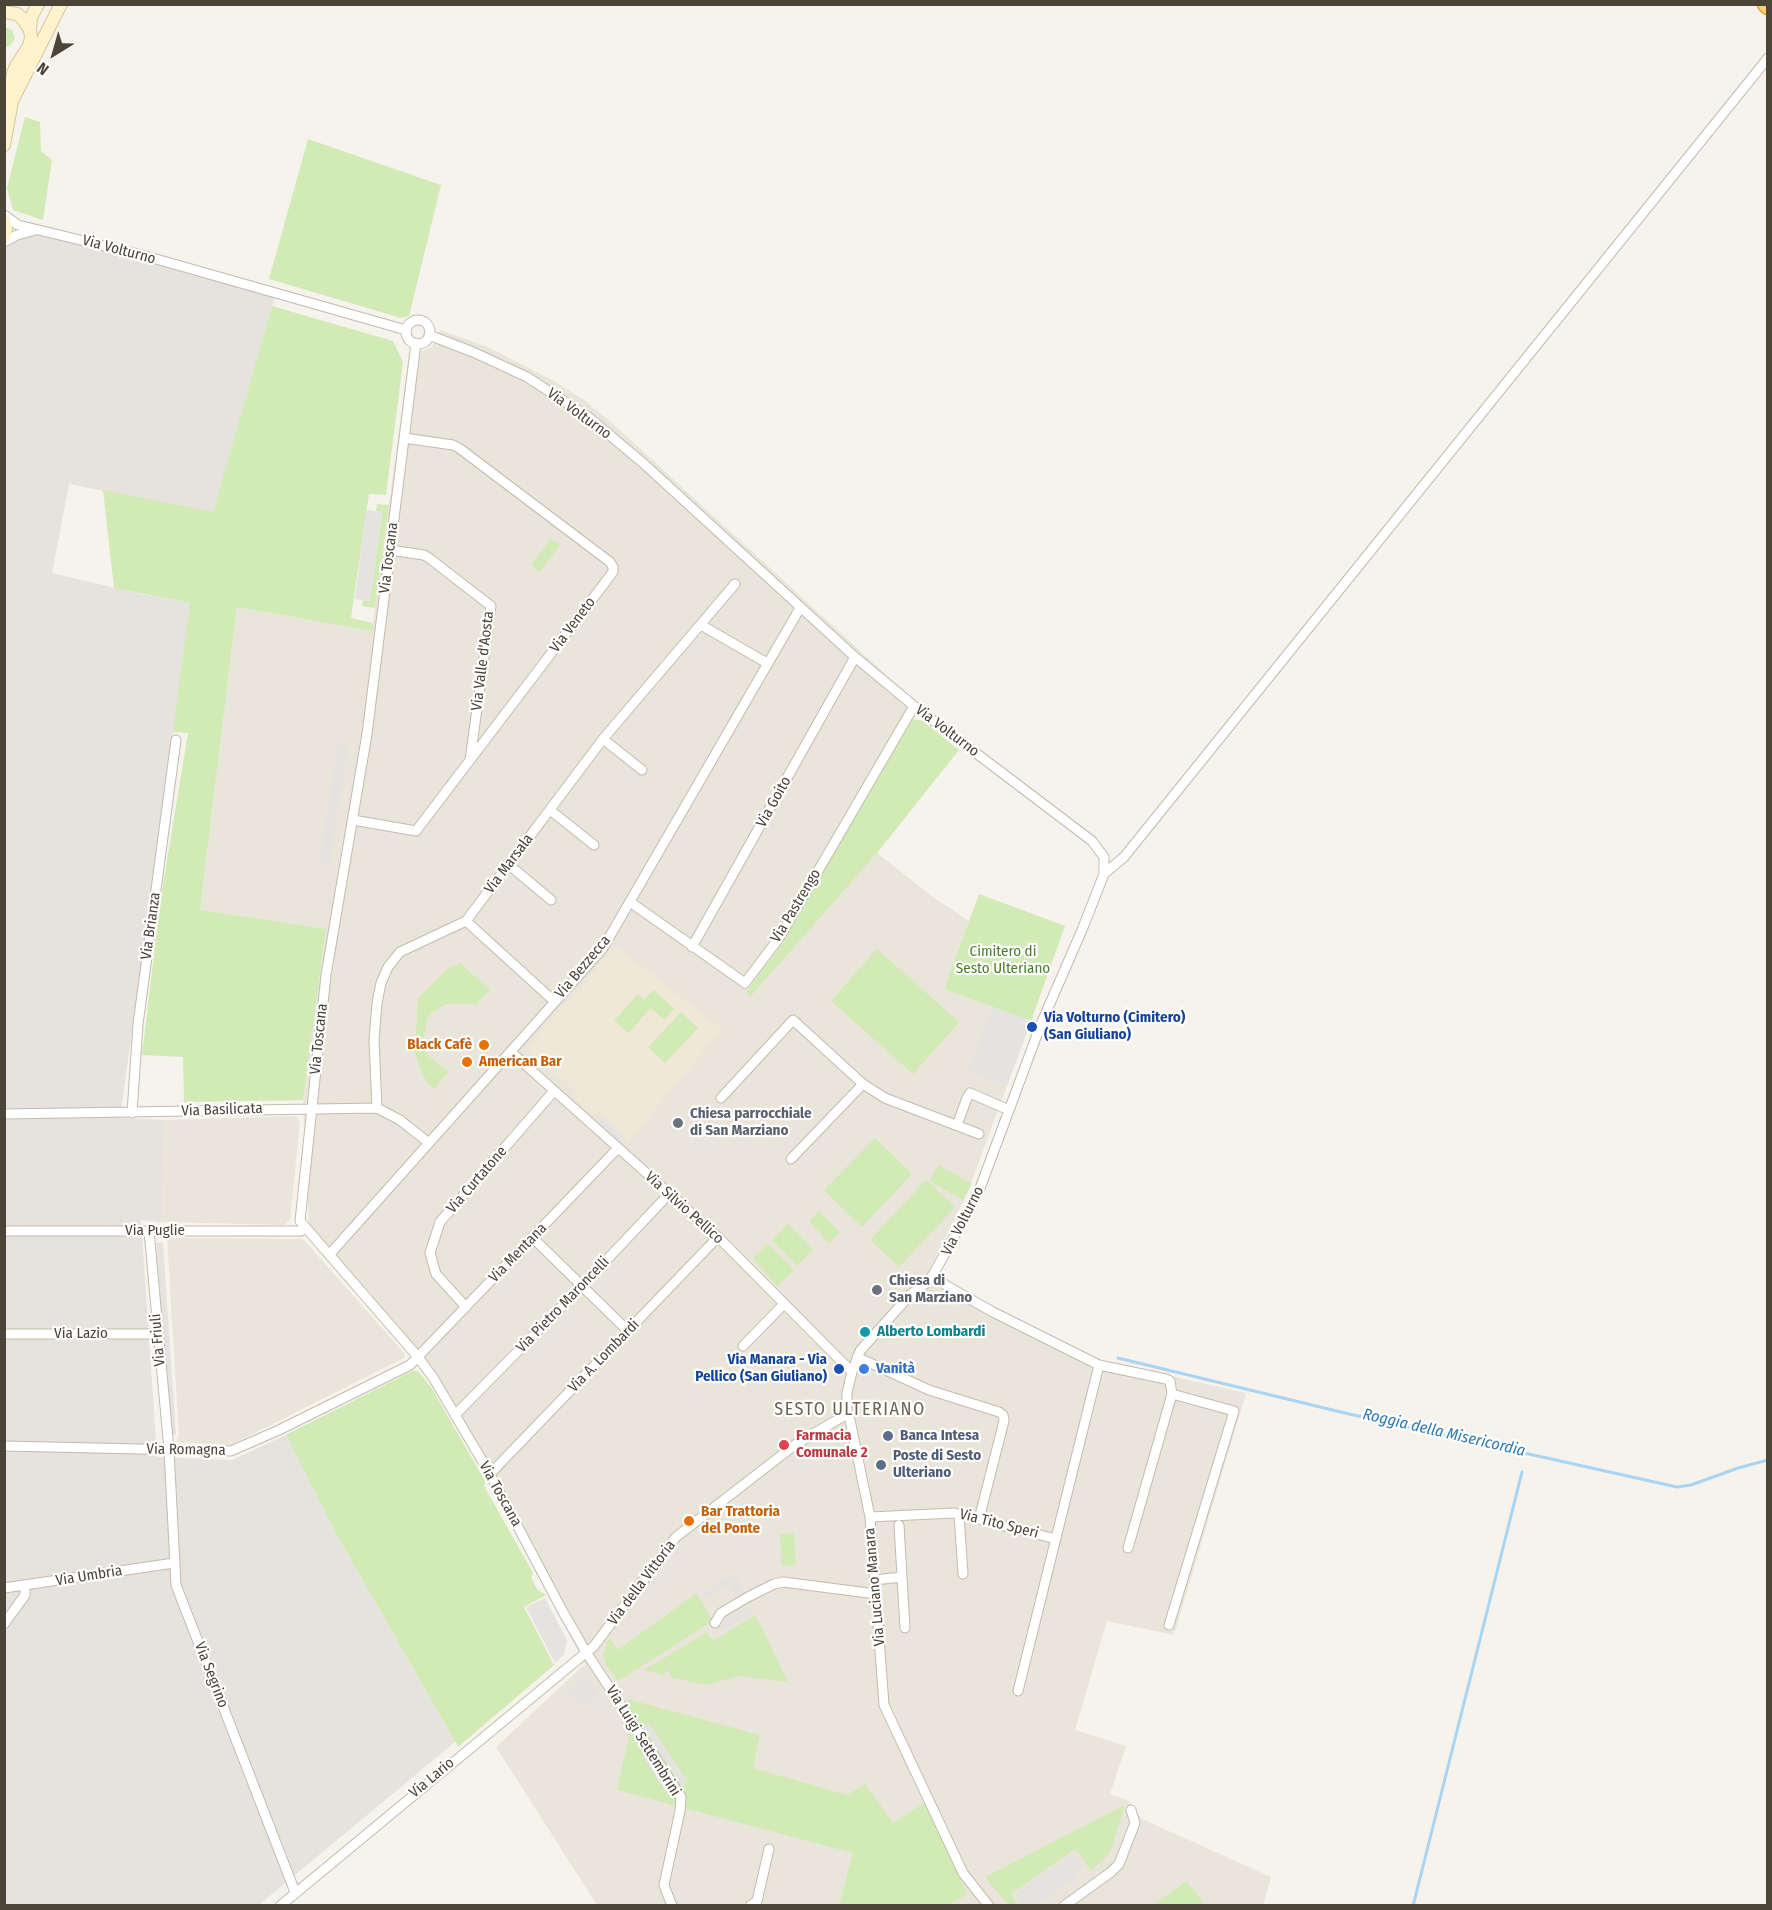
<!DOCTYPE html>
<meta charset="utf-8">
<style>
body{margin:0}
#map{position:relative;width:1772px;height:1910px;overflow:hidden;background:#f6f3ec;font-family:"Fira Sans Condensed",sans-serif}
canvas{display:block}
.frame{position:absolute;inset:0;border:6px solid #4b4439;pointer-events:none}
.north{position:absolute;left:24px;top:24px;width:60px;height:60px;-webkit-text-stroke:4px #fff;paint-order:stroke;rotate:217deg;font-size:16px;font-weight:700;line-height:24px;text-align:center;color:#4b4439}
.north::after{content:'';display:block;margin:auto;width:21px;height:27px;background:#4b4439;clip-path:polygon(50% 0,100% 100%,50% 72%,0 100%)}
</style>
<div id="map">
<canvas width="1772" height="1910"></canvas>
<div class="frame"></div>
<div class="north">N</div>
</div>
<script>
const g = document.querySelector('canvas').getContext('2d');
g.lineJoin = 'round';
function fillPath(path, color) {
  g.fillStyle = color;
  g.fill(path, 'evenodd');
}
function poly(rows) {
  const path = new Path2D();
  for (const r of rows) {
    if (r.length === 3) {
      path.moveTo(r[0] + r[2], r[1]);
      path.arc(r[0], r[1], r[2], 0, 2 * Math.PI);
      continue;
    }
    path.moveTo(r[0], r[1]);
    for (let i = 2; i < r.length; i += 2) path.lineTo(r[i], r[i + 1]);
  }
  return path;
}
function stroke(path, color, width, dash) {
  g.strokeStyle = color;
  g.lineWidth = width;
  g.lineCap = dash ? 'butt' : 'round';
  g.setLineDash(dash || []);
  g.stroke(path);
}
function write(font, color, halo, rows, align = 'center') {
  g.font = font + ' "Fira Sans Condensed",sans-serif';
  g.lineWidth = 4.5;
  g.setLineDash([]);
  g.textBaseline = 'middle';
  g.strokeStyle = halo;
  g.fillStyle = color;
  for (const [text, x, y, turn = 0] of rows) {
    g.save();
    g.translate(x, y);
    g.rotate((+turn || 0) * Math.PI / 180);
    g.textAlign = isNaN(turn) ? turn : align;
    if (halo) g.strokeText(text, 0, 0);
    g.fillText(text, 0, 0);
    g.restore();
  }
}
const residential = poly([
 [440,330,488,347,554,381,584,400,611,422,919,705,782,944,746,992,750,996,877,853,933,897,969,921,944,989,1031,1021,967,1194,928,1272,1099,1360,1246,1393,1174,1635,1107,1621,1075,1730,1126,1746,1110,1794,1127,1800,1142,1819,1271,1877,1263,1905,597,1905,496,1747,585,1664,424,1360,309,1224,303,1100,326,929,200,911,237,607,372,631,409,356,432,347],
 [296,1116,300,1123,290,1219,285,1225,162,1222,164,1120],
 [167,1238,303,1239,405,1354,404,1358,231,1445,176,1442,179,1436]
]);
const industrial = poly([
 [35,234,49,234,275,296,213,513,69,484,52,573,141,594,191,603,120,1118,164,1120,162,1222,141,1220,157,1457,232,1460,286,1435,334,1530,455,1742,259,1905,5,1906,4,248,9,242]
]);
const education = poly([
 [617,947,722,1029,627,1144,624,1141,626,1137,599,1112,594,1116,573,1095,576,1091,526,1049,609,954]
]);
const green = poly([
 [5,27,12,30,15,38,10,46,5,47],
 [25,117,40,122,41,151,52,160,43,220,13,210,7,188],
 [308,139,441,185,409,316,401,318,269,279],
 [272,306,393,341,403,362,386,495,369,494,351,618,373,623,372,631,237,607,200,910,326,929,303,1100,184,1102,183,1057,142,1055,160,903,188,733,173,732,190,603,114,588,103,490,213,512],
 [377,504,389,505,375,608,362,606,363,600,370,601,382,513,376,511],
 [551,539,560,545,539,572,531,565],
 [911,719,923,721,959,750,877,853,750,997,746,992,782,944],
 [979,894,1065,926,1031,1021,944,989],
 [877,949,959,1022,913,1074,831,1001],
 [460,963,490,990,476,1004,446,1004,430,1014,427,1019,423,1042,426,1054,446,1070,450,1070,434,1089,428,1084,420,1069,415,1052,418,998,446,970],
 [654,990,674,1009,664,1020,651,1008,628,1033,614,1021,638,994,644,1000],
 [681,1012,698,1028,665,1063,648,1047],
 [875,1138,912,1174,862,1227,824,1190],
 [938,1165,972,1184,963,1200,930,1181],
 [926,1180,955,1207,899,1267,870,1240],
 [819,1211,840,1233,829,1243,809,1221],
 [788,1224,813,1249,797,1266,772,1240],
 [768,1243,794,1270,777,1286,753,1258],
 [412,1371,418,1371,431,1387,485,1481,484,1486,533,1573,531,1578,537,1589,546,1595,524,1607,554,1665,458,1747,334,1530,286,1435],
 [794,1533,796,1565,782,1566,780,1534],
 [696,1593,713,1621,618,1681,606,1665,603,1655,609,1638,618,1650],
 [755,1615,788,1682,739,1676,706,1685,670,1677,670,1672,665,1671,664,1675,644,1670,707,1632,713,1641],
 [627,1699,760,1735,753,1768,847,1795,865,1784,893,1823,926,1802,967,1894,949,1905,839,1905,853,1853,617,1790,631,1727],
 [1125,1805,1112,1847,1107,1856,1091,1871,1075,1849,1011,1894,1017,1905,1008,1905,985,1877],
 [1186,1881,1205,1905,1154,1905]
]);
const parking = poly([
 [366,510,382,512,370,601,355,599],
 [338,745,348,746,329,865,319,863],
 [993,1007,1031,1021,1007,1086,968,1071],
 [600,1117,622,1137,618,1142,596,1122],
 [156,1243,163,1243,176,1435,170,1435],
 [734,1573,745,1594,738,1598,729,1584,706,1599,702,1594],
 [545,1598,567,1640,564,1655,555,1663,526,1607],
 [749,1606,752,1612,721,1632,717,1626],
 [585,1676,599,1696,581,1707,568,1689],
 [649,1723,688,1782,682,1786,643,1727],
 [649,1753,670,1788,665,1791,643,1757],
 [1074,1852,1083,1865,1074,1871,1078,1876,1036,1905,1022,1905,1015,1894]
]);
const stream = poly([
 [1118,1358,1349,1414,1677,1487,1691,1485,1738,1468,1768,1460],
 [1413,1906,1522,1472]
]);
const street = poly([
 [4,215,18,225,142,255,406,330],
 [4,242,17,235,36,230],
 [418,332,12],
 [429,335,473,352,527,377,587,416,643,463,855,657,914,706,1092,841,1104,857,1104,874,1082,930,1041,1024,979,1191,933,1275,925,1284,910,1295,860,1351,852,1372,847,1393,847,1414,850,1420,870,1517,884,1705,963,1873,989,1906],
 [416,343,367,734,326,975,300,1221,418,1357,434,1379,490,1474,563,1612,586,1652,681,1797,680,1811,664,1885,672,1906],
 [390,550,424,555,429,558,491,606,470,760],
 [701,625,767,663],
 [603,739,642,770],
 [550,810,594,845],
 [353,820,416,831,613,572,613,567,610,562,459,448,453,445,404,438],
 [508,864,551,900],
 [1104,874,1124,857,1768,58],
 [630,902,745,983,779,938,914,706],
 [466,921,555,1002],
 [692,947,855,657],
 [511,1052,718,1237,852,1372],
 [721,1098,793,1020,863,1084,885,1098,979,1134],
 [377,1108,374,1040,377,1003,381,983,388,967,400,952,466,921,603,739,735,584],
 [132,1113,138,1024,176,740],
 [4,1114,377,1108,400,1120,429,1143],
 [957,1125,967,1098,970,1093,1009,1110],
 [791,1159,863,1084],
 [4,1231,301,1231,305,1227],
 [149,1231,169,1450,176,1585,295,1892],
 [532,1237,628,1331],
 [329,1255,603,948,800,608],
 [933,1275,947,1286,993,1312,1099,1365,1166,1379,1170,1381,1172,1394,1234,1411,1169,1625],
 [466,1307,436,1274,430,1253,440,1222,554,1091],
 [4,1334,157,1334],
 [743,1346,784,1304],
 [857,1357,929,1390,999,1412,1003,1415,1004,1421,979,1519],
 [455,1415,582,1286,669,1194],
 [4,1446,231,1451,279,1430,410,1365,618,1148],
 [490,1474,718,1237],
 [959,1514,963,1574],
 [870,1517,954,1513,1056,1539],
 [899,1525,905,1628],
 [1128,1548,1172,1394],
 [874,1580,902,1577],
 [4,1588,174,1563],
 [715,1623,721,1613,748,1597,774,1584,783,1582,876,1594],
 [4,1624,25,1595,25,1586],
 [1018,1691,1099,1365],
 [280,1906,594,1646,676,1537,796,1444,847,1414],
 [750,1906,757,1901,769,1849],
 [1064,1906,1111,1872,1119,1864,1135,1823,1131,1810]
]);
const secondary = poly([
 [4,12,17,14,22,18,30,30,31,38,29,46,16,66,13,73,11,86,12,101,4,145],
 [30,30,31,18,38,4],
 [12,101,61,4],
 [4,220,6,229,4,237]
]);
const highway = poly([
 [1766,4,1768,6]
]);
const markers = [
 [1032,1027,6,"#1a4fb4"],
 [484,1045,6,"#e8710a"],
 [467,1062,6,"#e8710a"],
 [678,1123,6,"#6b7280"],
 [877,1290,6,"#6b7280"],
 [865,1332,6,"#0f9aa8"],
 [839,1369,6,"#1a4fb4"],
 [864,1369,6,"#3f7fe0"],
 [888,1436,6,"#5c6f8a"],
 [784,1445,6,"#e0444e"],
 [881,1465,6,"#5c6f8a"],
 [689,1521,6,"#e8710a"]
];
const streetNames = [
 ["Via Volturno",119,250,15],
 ["Via Volturno",579,414,36],
 ["Via Toscana",389,558,-83],
 ["Via Veneto",573,625,-53],
 ["Via Valle d'Aosta",483,661,-83],
 ["Via Volturno",947,731,37],
 ["Via Goito",774,802,-61],
 ["Via Marsala",509,864,-53],
 ["Via Pastrengo",796,906,-59],
 ["Via Brianza",151,926,-82],
 ["Via Bezzecca",583,967,-50],
 ["Via Toscana",319,1039,-84],
 ["Via Basilicata",222,1110,-2],
 ["Via Curtatone",477,1180,-49],
 ["Via Silvio Pellico",684,1208,42],
 ["Via Volturno",963,1221,-63],
 ["Via Puglie",155,1231],
 ["Via Mentana",518,1253,-46],
 ["Via Pietro Maroncelli",563,1305,-46],
 ["Via Lazio",81,1334],
 ["Via Friuli",158,1340,-95],
 ["Via A. Lombardi",604,1356,-46],
 ["Via Romagna",186,1450,1],
 ["Via Toscana",500,1494,61],
 ["Via Tito Speri",999,1524,14],
 ["Via Umbria",89,1576,-9],
 ["Via della Vittoria",642,1583,-53],
 ["Via Luciano Manara",875,1587,-95],
 ["Via Segrino",211,1675,69],
 ["Via Luigi Settembrini",643,1741,58],
 ["Via Lario",432,1778,-40]
];
const parkNames = [
 ["Cimitero di",1003,952],
 ["Sesto Ulteriano",1003,969]
];
const transitNames = [
 ["Via Volturno (Cimitero)",1044,1018],
 ["(San Giuliano)",1044,1035],
 ["Via Manara - Via",827,1360,"right"],
 ["Pellico (San Giuliano)",827,1377,"right"]
];
const foodNames = [
 ["Black Cafè",472,1045,"right"],
 ["American Bar",479,1062],
 ["Bar Trattoria",701,1512],
 ["del Ponte",701,1529]
];
const worshipNames = [
 ["Chiesa parrocchiale",690,1114],
 ["di San Marziano",690,1131],
 ["Chiesa di",889,1281],
 ["San Marziano",889,1298]
];
const cultureNames = [
 ["Alberto Lombardi",877,1332]
];
const shopNames = [
 ["Vanità",876,1369]
];
const healthNames = [
 ["Farmacia",796,1436],
 ["Comunale 2",796,1453]
];
const serviceNames = [
 ["Banca Intesa",900,1436],
 ["Poste di Sesto",893,1456],
 ["Ulteriano",893,1473]
];
const waterNames = [
 ["Roggia della Misericordia",1444,1433,13]
];
const quarterNames = [
 ["SESTO ULTERIANO",850,1410]
];
fillPath(residential, '#eae5da');
fillPath(industrial, '#e6e2dd');
fillPath(education, '#efe8d6');
fillPath(green, '#d2eab5');
fillPath(parking, '#e5e3e0');
stroke(stream, '#a9d4f2', 3);
stroke(street, '#c2bbae', 11);
stroke(secondary, '#d6c79b', 14);
stroke(highway, '#e0a43c', 19);
stroke(street, '#fff', 9);
stroke(secondary, '#fff3cd', 12);
stroke(highway, '#ffcf6e', 16);
for (const [x, y, r, color] of markers) {
  const dot = new Path2D();
  dot.arc(x, y, r, 0, 2 * Math.PI);
  g.fillStyle = color;
  g.fill(dot);
  stroke(dot, '#fff', 2);
}
write('15px', '#4b4439', '#fff', streetNames);
write('15px', '#4a7f2a', '#fff', parkNames);
write('bold 15px', '#164399', '#fff', transitNames, 'left');
write('bold 15px', '#c56008', '#fff', foodNames, 'left');
write('bold 15px', '#5b616d', '#fff', worshipNames, 'left');
write('bold 15px', '#0d838f', '#fff', cultureNames, 'left');
write('bold 15px', '#366cbe', '#fff', shopNames, 'left');
write('bold 15px', '#be3a42', '#fff', healthNames, 'left');
write('bold 15px', '#4e5e75', '#fff', serviceNames, 'left');
write('italic 16px', '#2e7ab2', '#fff', waterNames);
g.letterSpacing = '1.5px';
write('18px', '#6e6250', '#fff', quarterNames);
g.letterSpacing = '0px';
</script>
